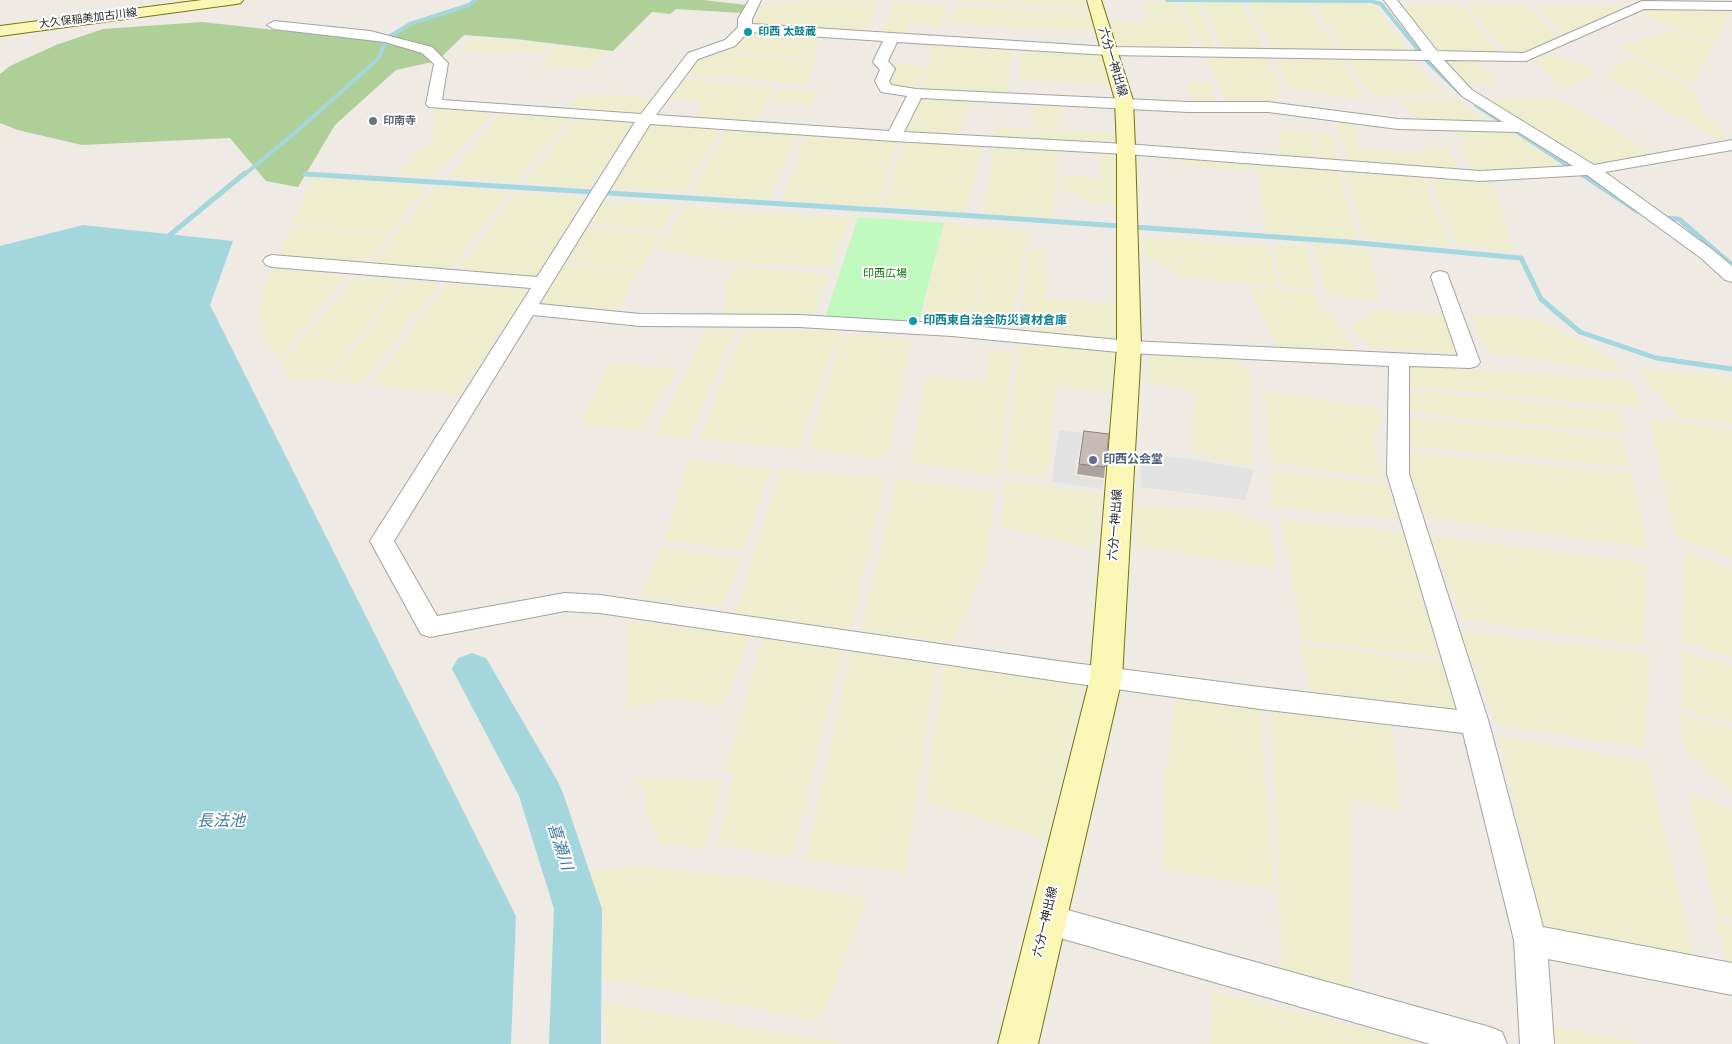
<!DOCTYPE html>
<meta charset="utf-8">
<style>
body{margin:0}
canvas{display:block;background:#efeae3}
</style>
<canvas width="1732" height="1044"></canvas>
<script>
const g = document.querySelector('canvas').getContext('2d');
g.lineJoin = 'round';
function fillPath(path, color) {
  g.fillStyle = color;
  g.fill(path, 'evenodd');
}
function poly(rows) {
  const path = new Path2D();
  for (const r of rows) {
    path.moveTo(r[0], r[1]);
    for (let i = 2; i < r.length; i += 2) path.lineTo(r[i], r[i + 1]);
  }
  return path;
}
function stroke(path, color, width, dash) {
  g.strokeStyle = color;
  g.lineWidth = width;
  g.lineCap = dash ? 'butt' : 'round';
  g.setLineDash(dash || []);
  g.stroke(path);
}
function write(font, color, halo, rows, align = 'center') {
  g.font = font + ' "Nunito Sans","Noto Sans JP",sans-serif';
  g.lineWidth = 4;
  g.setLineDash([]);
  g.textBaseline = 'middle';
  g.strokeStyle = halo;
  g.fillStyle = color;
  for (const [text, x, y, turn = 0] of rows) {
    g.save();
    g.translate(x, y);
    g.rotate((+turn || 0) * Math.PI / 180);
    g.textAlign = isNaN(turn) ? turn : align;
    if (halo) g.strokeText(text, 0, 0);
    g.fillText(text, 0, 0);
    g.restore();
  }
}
const farmland = poly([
 [766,0,878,0,876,5],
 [959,0,1084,0,1085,9,959,1],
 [893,1,948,5,940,27,910,24,903,37,882,35],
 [1144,2,1176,2,1185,21,1146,19,1142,17,1146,16,1143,7],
 [1181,2,1196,2,1215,50,1203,50],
 [1201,2,1241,3,1265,51,1222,50],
 [1247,2,1307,3,1337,52,1273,51],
 [763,3,876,7,866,34,754,26],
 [1314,3,1373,4,1411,53,1345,52],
 [1400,4,1459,4,1502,54,1438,53],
 [1466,4,1527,5,1559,38,1521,54,1510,54],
 [955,6,1089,12,1093,31,948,24],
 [1535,6,1624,7,1564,35],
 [1648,8,1732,9,1732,12,1713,43,1640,14],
 [1143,21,1186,23,1196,50,1118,49,1107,22,1139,23],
 [1671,30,1714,46,1692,83,1618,47],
 [758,33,818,37,815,59,721,50],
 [468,40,549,44,541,53,461,50],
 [933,45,1013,51,1007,94,922,90],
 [556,47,606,51,589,69,539,67],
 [1021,49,1103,54,1111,85,1019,79],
 [714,52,816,62,807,85,688,73,698,58],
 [1204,56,1265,56,1282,90,1271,104,1226,102],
 [1554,56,1597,70,1565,90,1532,59],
 [1630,56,1695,90,1700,108,1728,140,1724,142,1605,76],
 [1273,57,1341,58,1365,99,1290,89],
 [1439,58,1476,59,1496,83,1465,83],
 [1346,59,1410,59,1447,95,1392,95,1375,98],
 [890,63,925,67,918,90,891,86,886,81],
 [683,79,774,87,756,123,693,119,702,102,670,99],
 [1189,82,1210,82,1214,99,1218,103,1192,102,1188,91],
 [778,88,818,92,810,106,771,102],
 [582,93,653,98,639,114,568,109],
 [918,95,978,97,964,115,961,137,903,134],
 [1557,97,1652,153,1595,163,1484,98],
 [1399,99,1456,100,1491,123,1416,122,1412,112],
 [1048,101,1063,101,1059,128,1036,127,1031,118,1033,107,1045,108],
 [435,107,492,112,435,177,397,174,419,151,430,145],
 [501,113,569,118,515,182,448,177],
 [574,118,633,122,591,188,524,183],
 [1337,120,1356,122,1359,147,1415,153,1432,148,1447,148,1460,169,1347,160],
 [651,122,722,128,684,192,611,187],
 [727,127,799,132,770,199,692,193],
 [996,127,1029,129,1026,142,995,139,992,136],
 [1442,127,1508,128,1565,169,1474,170,1456,145,1465,142,1454,130,1444,130],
 [1032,129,1116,133,1116,147,1031,142],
 [1279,130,1310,132,1316,160,1281,158],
 [1313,133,1333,134,1338,162,1321,160],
 [807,134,897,139,879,206,782,200],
 [903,142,984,144,966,212,884,205],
 [994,145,1058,148,1053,218,983,213],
 [1101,152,1116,153,1117,205,1090,203,1072,193,1059,193,1060,175,1100,178],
 [1183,157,1248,162,1248,171,1183,165],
 [1257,164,1339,170,1357,239,1266,233],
 [1344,169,1423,175,1450,246,1363,239],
 [1427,175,1487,181,1496,191,1514,252,1457,245],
 [312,178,428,186,388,234,291,224],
 [436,187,509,192,448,271,371,263],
 [516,192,589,199,536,279,459,269],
 [601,202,678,206,661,230,591,224],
 [685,207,850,218,833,267,740,263,658,250],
 [944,223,1029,231,1010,331,973,328,986,246,969,328,922,324],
 [291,227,389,236,364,264,279,255],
 [586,227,664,234,640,270,566,262],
 [1142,237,1271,246,1276,286,1186,278,1144,255],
 [1312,244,1370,250,1379,301,1327,295],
 [1273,246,1306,247,1316,289,1281,286],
 [1028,249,1046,251,1046,299,1119,304,1117,341,1019,332],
 [563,264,638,272,618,310,541,303],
 [737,266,830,274,812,319,724,315,728,281],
 [273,268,346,276,279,358,264,343,259,318,263,288],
 [355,278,402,280,323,381,290,379,281,363],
 [406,281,440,283,361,384,326,382],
 [446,284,528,290,460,395,371,385],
 [1249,287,1317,292,1319,301,1356,351,1317,346,1278,349],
 [1373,310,1445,315,1455,353,1372,348,1350,327],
 [1473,314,1540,319,1615,359,1618,372,1497,354,1482,345],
 [736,328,689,439,656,434,706,329],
 [757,330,839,331,799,449,701,440,720,384,742,333],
 [842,334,912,339,887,460,808,449],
 [1018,344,1116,350,1108,393,1056,387,1047,478,1005,471],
 [988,350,1012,352,999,476,911,462,925,375,986,383],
 [1149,353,1235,360,1252,376,1252,466,1192,453,1194,391,1147,383],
 [609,363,678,369,641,431,580,424],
 [1410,366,1627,379,1647,408,1408,386],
 [1637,367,1732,378,1732,424,1677,417],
 [1264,390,1384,409,1373,443,1383,478,1270,462],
 [1407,390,1620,411,1626,434,1410,412],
 [1408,417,1621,438,1629,467,1409,446],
 [1649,421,1676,421,1732,430,1732,558,1677,538],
 [1408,452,1631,473,1648,548,1428,518,1408,471],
 [689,460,772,469,742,551,664,539],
 [780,469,886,478,850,631,735,614],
 [1271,470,1388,485,1397,518,1272,507],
 [896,479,995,491,986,560,954,643,861,631],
 [1004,481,1102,494,1093,549,998,526,1004,499],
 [1134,505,1243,512,1246,518,1270,525,1277,569,1137,546],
 [1281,519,1407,533,1443,658,1303,640],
 [1430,535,1647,563,1644,645,1464,620],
 [661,548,742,559,721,607,641,597],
 [1684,551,1732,569,1732,657,1682,642],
 [628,620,750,636,724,707,675,698,629,709],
 [1459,630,1649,654,1645,748,1497,725],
 [764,637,844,647,792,858,717,845,733,774,724,770],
 [1301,644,1451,664,1463,715,1311,697],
 [852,649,937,660,906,872,805,859],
 [1681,651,1732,665,1732,723,1682,708],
 [944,659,1084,680,1047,840,925,801],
 [1177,694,1260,707,1274,890,1163,868,1165,775],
 [1270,707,1391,721,1400,812,1351,800,1351,992,1282,974],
 [1680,713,1732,729,1732,793,1682,746],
 [1499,735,1648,762,1695,962,1543,930],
 [633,778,722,780,706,848,662,845,646,814,646,792],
 [1688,794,1732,808,1732,918,1717,915],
 [643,865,784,882,867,899,821,1022,600,978,590,871],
 [1715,920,1732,924,1732,968,1729,967],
 [1214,992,1416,1041,1416,1044,1209,1044],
 [603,1003,847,1044,609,1044],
 [1550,1025,1644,1044,1552,1044]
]);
const forest = poly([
 [477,0,702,0,747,5,742,13,676,9,670,14,652,12,613,51,516,39,464,35,437,61,396,70,335,125,298,187,266,181,230,138,82,145,18,130,0,123,0,74,10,66,56,45,103,29,202,22,284,31,382,37,431,17,468,6]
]);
const park = poly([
 [858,217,944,223,918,325,825,318]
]);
const parking = poly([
 [1059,430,1109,436,1109,442,1081,440,1074,475,1104,480,1102,489,1052,482],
 [1140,453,1189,459,1254,470,1245,500,1141,487]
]);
const water = poly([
 [83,225,233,241,210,305,516,916,511,1044,0,1044,0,246]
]);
const streamFar1 = poly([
 [1167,0,1371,1,1381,4,1428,62,1460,93],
 [1476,105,1582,175],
 [305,174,313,175],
 [244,175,297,131,378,59,387,38,410,24,469,5,475,0]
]);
const stream = poly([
 [1580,173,1637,211],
 [305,174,991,217,1348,242,1521,258,1541,299,1580,332,1656,358,1732,369],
 [1661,218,1679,219,1732,265],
 [165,239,245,173]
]);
const river = poly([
 [472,653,486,658,557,780,563,793,602,909,601,1044,549,1044,554,909,519,796,452,669,458,658,472,653]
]);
const minor = poly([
 [749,0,761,0,752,19,752,24,1109,47,1422,51,1384,0,1397,0,1437,51,1524,53,1642,1,1732,2,1732,10,1644,9,1526,61,1444,60,1472,90,1594,165,1732,140,1732,150,1605,172,1713,250,1732,266,1732,282,1725,280,1701,258,1587,175,1480,181,1126,154,894,141,650,124,539,304,640,314,799,315,952,324,1129,341,1458,356,1431,277,1433,273,1440,271,1447,273,1480,362,1477,366,1470,368,1409,366,1409,474,1489,723,1543,927,1732,963,1732,995,1548,959,1554,1044,1520,1044,1514,940,1463,733,1260,709,1058,681,600,613,565,611,430,637,421,634,370,541,531,288,272,267,266,265,263,261,266,257,272,255,537,277,635,122,429,107,426,104,434,64,422,53,385,42,274,29,267,25,274,21,370,31,432,47,448,63,442,100,641,114,688,53,725,40,738,27,738,19,749,0],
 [748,32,883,41,873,62,880,70,875,81,881,92,907,96,889,131,656,115,698,59,735,46,748,32],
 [897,42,1109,55,1429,60,1462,96,1503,122,1398,119,1268,102,1188,102,916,89,891,85,889,81,895,69,888,61,897,42],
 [921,98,1188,112,1268,112,1398,129,1518,132,1573,166,1480,171,1126,144,904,132,921,98],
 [533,315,640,326,799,327,952,336,1129,353,1389,366,1387,474,1457,710,1260,687,1058,661,600,595,565,593,437,616,394,541,533,315],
 [1046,904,1490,1027,1502,1032,1507,1044,1430,1044,1046,934,1035,929,1030,919,1035,909,1046,904]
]);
const secondary = poly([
 [202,0,243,0,241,3,236,4,0,36,0,26,202,0],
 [1087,0,1101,0,1133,100,1135,149,1141,347,1122,678,1038,1044,998,1044,1090,678,1117,347,1117,149,1115,100,1087,0]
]);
const wall = poly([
 [1084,431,1105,467,1104,478,1077,474]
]);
const building = poly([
 [1084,431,1109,434,1105,467,1079,464,1084,431]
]);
const markers = [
 [748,32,5,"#0f9aa8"],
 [373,121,5,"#6b7280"],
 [913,321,5,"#0f9aa8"],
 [1093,460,5,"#5c6f8a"]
];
const farStreetnames = [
 ["大久保稲美加古川線",88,19,-7]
];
const farCulturenames = [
 ["印西 太鼓蔵",758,32]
];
const farWorshipnames = [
 ["印南寺",383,121]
];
const farParknames = [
 ["印西広場",885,274]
];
const streetNames = [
 ["六分一神出線",1112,62,73],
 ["六分一神出線",1116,525,-86],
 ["六分一神出線",1046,922,-77]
];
const cultureNames = [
 ["印西東自治会防災資材倉庫",923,321]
];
const serviceNames = [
 ["印西公会堂",1103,460]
];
const nearWaternames = [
 ["長法池",221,822],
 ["喜瀬川",559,847,72]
];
fillPath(farmland, '#eeedce');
fillPath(forest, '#aecf97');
fillPath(park, '#c1fabf');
fillPath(parking, '#e2e2e2');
fillPath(water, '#a3d7dd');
stroke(streamFar1, '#a3d7dd', 4);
stroke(stream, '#a3d7dd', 5);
fillPath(river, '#a3d7dd');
stroke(minor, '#a2a2a2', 2);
stroke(secondary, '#767503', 2);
fillPath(minor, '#fff');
fillPath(secondary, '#faf6b6');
fillPath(wall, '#aba19d');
fillPath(building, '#c7bbb7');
stroke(building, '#8b8380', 1);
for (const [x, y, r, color] of markers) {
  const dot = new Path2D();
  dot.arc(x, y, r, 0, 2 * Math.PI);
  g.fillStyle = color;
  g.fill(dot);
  stroke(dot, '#fff', 2);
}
write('11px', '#1e1e1e', '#fff', farStreetnames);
write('bold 11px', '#0d838f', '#fff', farCulturenames, 'left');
write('bold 11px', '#5b616d', '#fff', farWorshipnames, 'left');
write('11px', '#0d7e09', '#fff', farParknames);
write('12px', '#1e1e1e', '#fff', streetNames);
write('bold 12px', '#0d838f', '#fff', cultureNames, 'left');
write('bold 12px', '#4e5e75', '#fff', serviceNames, 'left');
write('italic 16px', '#427b9f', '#fff', nearWaternames);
</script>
